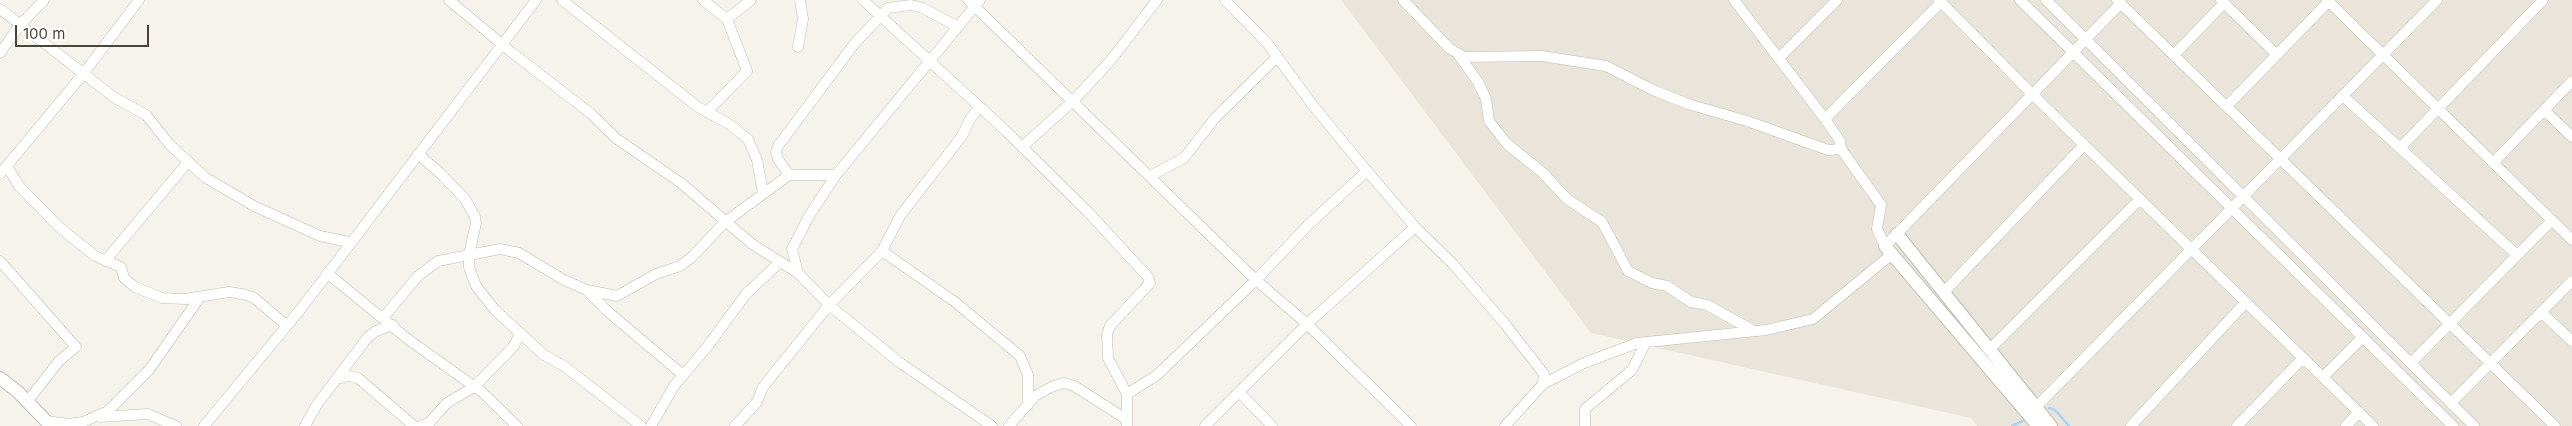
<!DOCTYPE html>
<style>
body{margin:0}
#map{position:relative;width:2572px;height:426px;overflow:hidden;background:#f6f3ec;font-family:Inter,sans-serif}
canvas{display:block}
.scale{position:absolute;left:15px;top:25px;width:134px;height:22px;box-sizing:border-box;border:2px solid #4b4439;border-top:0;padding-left:6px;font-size:15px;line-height:18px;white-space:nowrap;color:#4b4439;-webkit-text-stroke:4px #fff;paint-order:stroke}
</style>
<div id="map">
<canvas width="2572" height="426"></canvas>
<div class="scale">100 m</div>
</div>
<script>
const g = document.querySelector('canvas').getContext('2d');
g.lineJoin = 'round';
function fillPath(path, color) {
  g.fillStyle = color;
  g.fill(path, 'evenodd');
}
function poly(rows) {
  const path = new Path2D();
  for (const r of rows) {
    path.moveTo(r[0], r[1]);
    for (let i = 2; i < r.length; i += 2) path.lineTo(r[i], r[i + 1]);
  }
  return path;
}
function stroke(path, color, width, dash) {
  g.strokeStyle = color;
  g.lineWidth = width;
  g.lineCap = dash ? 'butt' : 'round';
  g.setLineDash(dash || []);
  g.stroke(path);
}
const residential = poly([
 [1341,0,2572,0,2572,426,1977,426,1971,418,1591,333]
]);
const stream = poly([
 [2049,408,2055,410,2069,426],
 [2012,426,2025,420]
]);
const minor = poly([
 [449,0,510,51,590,113,617,139,681,183,752,244,798,273,829,305,899,362,992,426],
 [562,0,698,107,729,124,748,139,757,160,763,193],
 [703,0,727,19,751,0],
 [863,0,1005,130,1088,212,1148,277,1150,283,1110,326,1107,334,1108,358,1127,394,1127,426],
 [968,0,1256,280,1308,225,1367,171],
 [1225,0,1268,44,1311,103,1361,164,1415,227,1453,264,1505,324,1544,374,1543,384,1505,426],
 [1403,0,1449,48,1464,57,1542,56,1606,66,1653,90,1688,104,1747,121,1828,150,1841,149,1881,205,1877,229,1885,246,2121,3],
 [1734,0,1825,119,1840,141,1841,149],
 [1939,0,2033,95,2373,426],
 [2020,0,2453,426],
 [2046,0,2474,426],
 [2117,0,2555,426],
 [2221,0,2277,55],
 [2327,0,2572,240],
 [0,9,115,98,146,115,170,145,206,178,254,206,320,236,349,242],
 [798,47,803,19,800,0],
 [0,53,20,25,44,0],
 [1458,54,1478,82,1486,99,1489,121,1507,144,1543,173,1567,199,1602,222,1628,271,1652,283,1667,286,1691,302,1707,305,1754,331],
 [2174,55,2224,3],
 [1779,58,1837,0],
 [2343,96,2517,255],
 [2227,106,2330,0],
 [2544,110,2572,137],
 [707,112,747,71,727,19],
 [1825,119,1941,2],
 [1022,147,1073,101,1111,60,1157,0],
 [2401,147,2543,0],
 [418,154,441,174,465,199,475,217,476,223,469,255,469,267,476,286,495,310,544,355,564,366,641,426],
 [2493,163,2572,81],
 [7,166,19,186,59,227,95,256,121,267,124,278,135,287,162,298,185,299,229,292,242,294,253,297,286,325],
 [0,174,84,73,139,0],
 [789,175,778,159,776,152,778,146,855,43,888,8,911,5,923,8,958,27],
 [1150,176,1184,158,1215,118,1277,57],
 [882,251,955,302,1020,356,1028,375,1028,405],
 [0,261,76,347,59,361,27,402],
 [105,261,188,162],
 [327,273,409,340,482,392,517,426],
 [798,273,792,249,809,216,836,175,980,0],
 [587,290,606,310,683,375],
 [1944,292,2084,145],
 [2541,312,2572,341],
 [383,318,418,276,438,261,500,249,519,253,564,280,587,290,617,296,656,274,680,266,692,257,725,222,789,175,836,175],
 [1990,349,2140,199],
 [2411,363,2552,220],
 [2323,377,2363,337],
 [337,379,349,376,358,378,414,426],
 [1543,384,1584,363,1637,343,1766,330,1813,319,1892,254],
 [1240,393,1272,426],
 [1127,394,1157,375,1256,280,1307,324,1411,426],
 [2451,403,2572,281],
 [2036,407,2437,0],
 [100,417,148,414,176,426],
 [46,421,70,424,83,422,108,411,149,370,200,297],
 [204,426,300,310,536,0],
 [305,426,316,406,368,337,376,331,393,325],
 [421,426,429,423,447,403,474,387,513,347,520,334],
 [651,426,674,386,707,347,746,294,779,263],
 [735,426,757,402,763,387,829,305,882,251,900,216,962,136,970,119,979,107],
 [1009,426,1035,396,1051,387,1064,383,1074,386,1126,419],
 [1205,426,1307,324,1415,227],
 [1585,426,1585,409,1632,370,1646,342],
 [2131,426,2246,302],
 [2237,426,2303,358],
 [2346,426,2359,412]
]);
const tertiary = poly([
 [1897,234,2051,426],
 [1885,246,2038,426],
 [0,378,18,392,51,426]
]);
fillPath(residential, '#eae5da');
stroke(stream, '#a9d4f2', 2.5);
stroke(minor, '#c2bbae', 11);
stroke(tertiary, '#c2bbae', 14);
stroke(minor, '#fff', 10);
stroke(tertiary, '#fff', 12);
</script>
